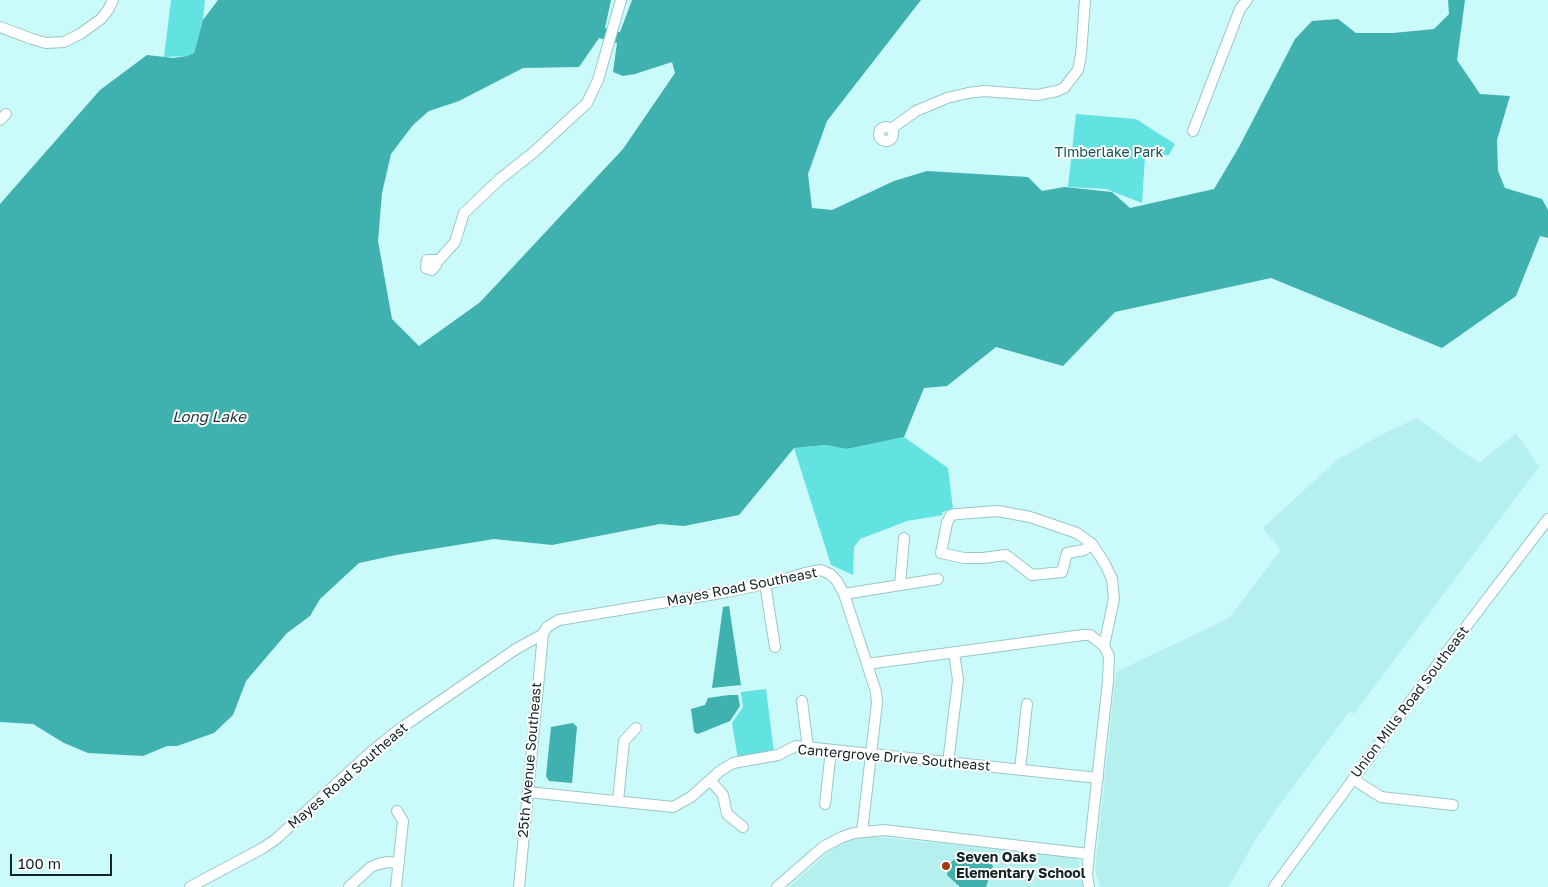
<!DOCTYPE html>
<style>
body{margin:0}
#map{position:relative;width:1548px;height:887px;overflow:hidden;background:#cafaf9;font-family:"Golos Text",sans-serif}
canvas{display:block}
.scale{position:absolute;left:10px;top:854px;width:102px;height:22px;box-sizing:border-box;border:2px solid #132525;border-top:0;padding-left:6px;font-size:15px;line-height:18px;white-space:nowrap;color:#132525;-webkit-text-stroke:4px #fff;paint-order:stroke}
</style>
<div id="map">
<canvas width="1548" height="887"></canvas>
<div class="scale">100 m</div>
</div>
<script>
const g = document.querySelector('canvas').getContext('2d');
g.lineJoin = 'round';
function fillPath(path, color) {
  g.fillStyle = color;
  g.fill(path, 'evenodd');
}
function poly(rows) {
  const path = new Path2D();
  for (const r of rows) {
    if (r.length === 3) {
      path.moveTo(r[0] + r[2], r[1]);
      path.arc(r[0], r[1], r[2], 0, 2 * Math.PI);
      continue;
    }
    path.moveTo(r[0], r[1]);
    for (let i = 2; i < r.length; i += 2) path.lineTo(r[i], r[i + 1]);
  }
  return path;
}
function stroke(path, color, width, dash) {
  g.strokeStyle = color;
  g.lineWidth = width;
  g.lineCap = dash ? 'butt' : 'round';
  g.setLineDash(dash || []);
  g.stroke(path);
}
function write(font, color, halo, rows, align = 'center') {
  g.font = font + ' "Golos Text",sans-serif';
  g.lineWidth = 4;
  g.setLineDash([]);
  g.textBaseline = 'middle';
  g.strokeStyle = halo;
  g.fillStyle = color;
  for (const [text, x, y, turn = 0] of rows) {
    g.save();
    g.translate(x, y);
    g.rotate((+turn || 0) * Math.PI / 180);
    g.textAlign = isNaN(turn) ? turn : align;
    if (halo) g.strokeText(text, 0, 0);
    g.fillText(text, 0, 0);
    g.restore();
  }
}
const built = poly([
 [1417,418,1479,463,1516,433,1539,467,1354,714,1350,711,1286,796,1254,842,1229,887,1100,887,1095,870,1116,672,1229,618,1281,550,1263,528,1337,460,1381,435],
 [869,836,1075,857,1079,861,1084,887,789,887,832,849,848,840]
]);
const green = poly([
 [171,0,205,0,203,20,194,53,187,56,164,57],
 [1076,114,1136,119,1175,144,1169,155,1145,157,1142,203,1106,189,1068,187],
 [904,437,948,468,953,509,942,512,943,515,907,521,860,539,854,547,853,575,831,565,794,448,826,445,847,449],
 [766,689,774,753,738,759,732,723,743,707,741,692]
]);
const water = poly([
 [218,0,611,0,605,28,620,32,632,0,921,0,827,121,808,174,812,208,832,210,894,181,927,171,1028,177,1042,191,1064,187,1112,192,1130,208,1214,189,1239,147,1295,39,1312,21,1338,19,1356,33,1393,33,1434,29,1449,14,1448,0,1465,0,1457,60,1480,94,1510,96,1497,140,1498,171,1505,188,1542,199,1548,210,1548,238,1540,236,1516,296,1442,348,1271,278,1115,312,1063,366,996,347,947,386,924,388,904,437,847,449,826,445,794,448,739,515,684,526,660,524,552,545,494,539,396,555,359,563,320,599,310,616,287,633,246,681,233,715,214,733,177,746,167,746,143,756,88,753,64,743,33,724,0,722,0,204,100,90,147,55,173,58,187,56,194,53,203,20],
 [599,38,617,43,613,72,623,76,635,74,672,62,675,73,623,149,484,298,479,303,419,346,392,319,378,241,382,193,391,154,413,125,429,111,459,101,523,68,579,67],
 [729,606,741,685,712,688,723,607],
 [729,695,738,695,740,706,730,721,698,734,694,732,691,709,705,705,708,698],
 [573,723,577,727,572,783,549,781,546,776,551,727],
 [957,857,987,859,993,866,986,887,960,887,947,875,949,864]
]);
const minor = poly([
 [0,27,32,39,46,43,64,42,80,34,101,19,108,10,113,0],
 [0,120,6,114],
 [886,134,7],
 [891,129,916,111,947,98,968,93,984,91,1037,95,1057,91,1064,88,1078,70,1081,55,1085,0],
 [1193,131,1240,9,1247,0],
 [437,261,436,265,432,270,426,268,427,260,439,260,455,242,464,213,500,179,534,152,587,103,598,80,621,0],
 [1092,544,1084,550,1067,553,1062,572,1032,575,1006,555,983,558,964,558,941,553,947,523,951,515,957,514,998,511,1030,517,1077,533,1092,544,1105,564,1112,579,1114,599,1104,646],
 [765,584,775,647],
 [900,585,904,538],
 [844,594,938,579],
 [802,701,808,748],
 [948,763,958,680,954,653],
 [1020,770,1027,704],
 [1353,779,1381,797,1453,805],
 [710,780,723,795,727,814,743,827],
 [528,792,673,807,691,797,720,771,733,763,778,755,796,746,1098,778],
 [618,801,624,741,636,728],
 [825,804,831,750],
 [862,832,877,703,876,692,867,664],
 [190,887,263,848,276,839,371,752,401,728,516,649,543,634,547,627,559,620,727,592,779,581,805,573,821,570,830,574,837,581,844,594,867,664,1083,635,1090,635,1104,646,1109,656,1108,681,1089,854,1087,875,1089,887],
 [349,887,371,867,378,864,388,862,399,863],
 [396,887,403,821,397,811],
 [519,887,543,634],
 [777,887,823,847,842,837,854,833,884,830,1089,854],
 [1274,887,1446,653,1548,519]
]);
const markers = [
 [946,866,5,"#a03a13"]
];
const parkNames = [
 ["Timberlake Park",1109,153]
];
const streetNames = [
 ["Mayes Road Southeast",742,587,-11],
 ["Union Mills Road Southeast",1410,702,-53],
 ["Cantergrove Drive Southeast",894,758,5],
 ["25th Avenue Southeast",530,760,-85],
 ["Mayes Road Southeast",348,776,-41]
];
const poiNames = [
 ["Seven Oaks",956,858],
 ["Elementary School",956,874]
];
const waterNames = [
 ["Long Lake",209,417]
];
fillPath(built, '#b6f0ee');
fillPath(green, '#62e3e1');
fillPath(water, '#3fb1af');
stroke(minor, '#9ac8c7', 12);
stroke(minor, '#fff', 10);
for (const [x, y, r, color] of markers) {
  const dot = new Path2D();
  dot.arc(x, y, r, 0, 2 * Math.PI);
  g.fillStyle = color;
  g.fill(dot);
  stroke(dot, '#fff', 2);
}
write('14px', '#105251', '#fff', parkNames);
write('14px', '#132525', '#fff', streetNames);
write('bold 14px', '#132525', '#fff', poiNames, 'left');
write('italic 15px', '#1b3434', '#fff', waterNames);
</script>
